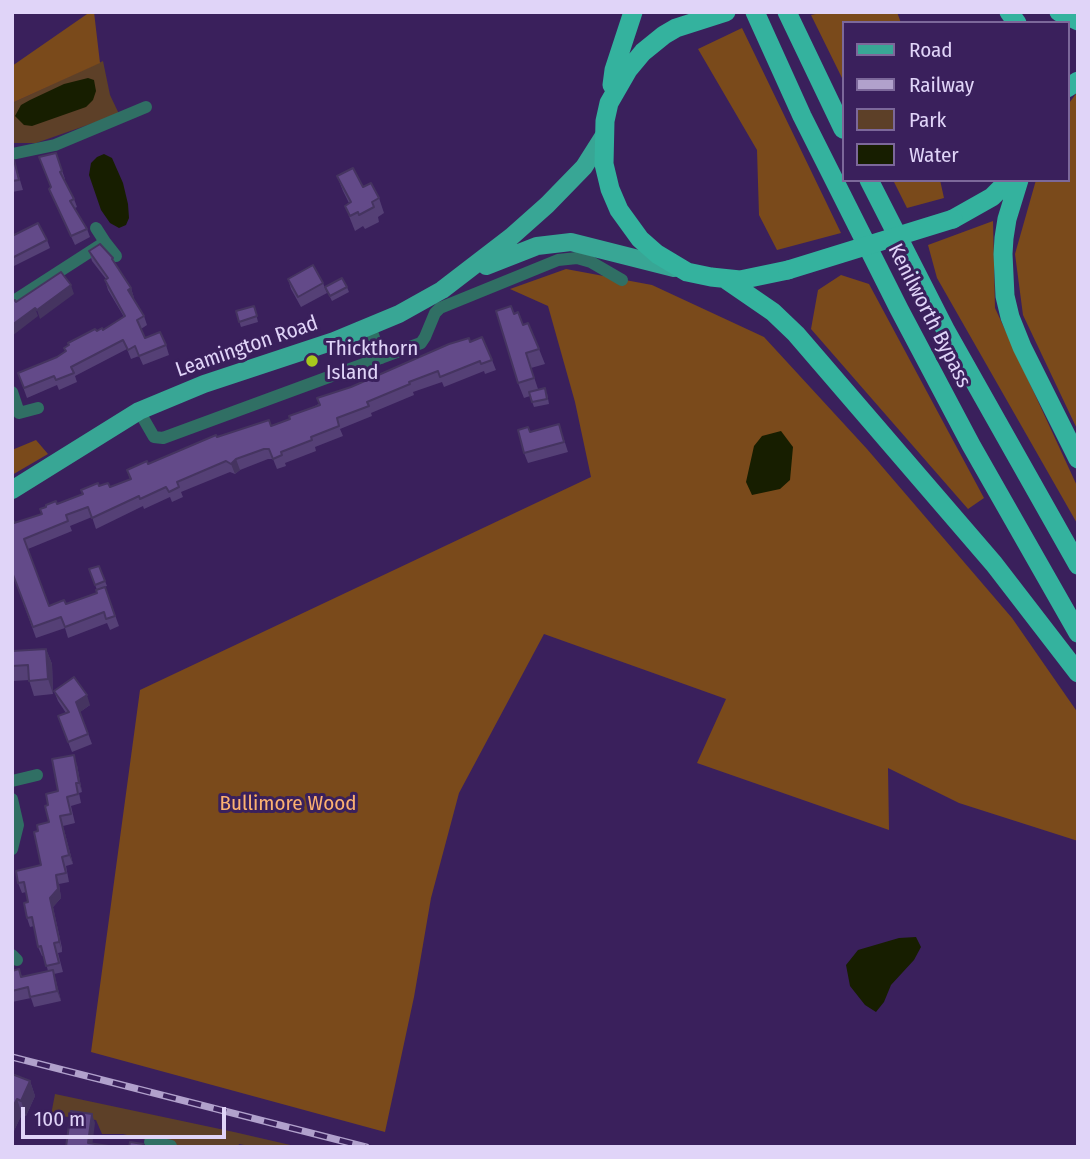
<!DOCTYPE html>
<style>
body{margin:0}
#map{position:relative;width:1090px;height:1159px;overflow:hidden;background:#3a205c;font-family:"Fira Sans Condensed",sans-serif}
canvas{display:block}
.frame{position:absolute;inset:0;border:14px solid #e0d4f8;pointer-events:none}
.legend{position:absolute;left:842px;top:21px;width:228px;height:161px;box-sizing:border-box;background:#3a205c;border:2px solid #7c689a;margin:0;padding:9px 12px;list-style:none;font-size:21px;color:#e0d4f8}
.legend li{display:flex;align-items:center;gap:14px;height:35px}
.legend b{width:35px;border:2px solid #7c689a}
.scale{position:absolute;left:21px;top:1107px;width:205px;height:32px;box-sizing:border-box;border:4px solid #e0d4f8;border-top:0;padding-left:9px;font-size:21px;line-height:24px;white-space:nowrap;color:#e0d4f8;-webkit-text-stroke:5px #3a205c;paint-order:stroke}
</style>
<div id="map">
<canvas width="1090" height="1159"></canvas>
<div class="frame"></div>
<ul class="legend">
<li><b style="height:9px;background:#38a695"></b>Road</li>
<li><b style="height:9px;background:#b1a1cc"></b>Railway</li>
<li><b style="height:19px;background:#5d4028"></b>Park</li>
<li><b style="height:19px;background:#171e00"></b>Water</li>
</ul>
<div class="scale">100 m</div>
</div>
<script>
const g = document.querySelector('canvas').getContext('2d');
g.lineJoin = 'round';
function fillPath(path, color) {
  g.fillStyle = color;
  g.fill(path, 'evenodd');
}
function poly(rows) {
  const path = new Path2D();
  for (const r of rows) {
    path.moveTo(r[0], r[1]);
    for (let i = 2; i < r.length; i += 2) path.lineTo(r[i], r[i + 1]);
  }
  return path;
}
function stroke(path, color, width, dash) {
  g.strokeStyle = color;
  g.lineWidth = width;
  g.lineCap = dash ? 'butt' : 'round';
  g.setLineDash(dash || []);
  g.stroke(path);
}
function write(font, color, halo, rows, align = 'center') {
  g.font = font + ' "Fira Sans Condensed",sans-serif';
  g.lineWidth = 6;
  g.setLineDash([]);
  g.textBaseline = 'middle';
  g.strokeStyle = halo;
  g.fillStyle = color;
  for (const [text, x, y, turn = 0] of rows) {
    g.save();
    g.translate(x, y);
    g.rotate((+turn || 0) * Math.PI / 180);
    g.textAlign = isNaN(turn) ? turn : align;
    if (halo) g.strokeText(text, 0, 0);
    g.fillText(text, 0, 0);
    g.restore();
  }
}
const green = poly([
 [103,61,110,95,119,114,36,143,12,143,12,103],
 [55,1094,234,1132,299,1147,255,1147,239,1144,238,1147,175,1147,123,1134,102,1134,96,1120,51,1115]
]);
const forest = poly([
 [90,12,94,12,100,63,12,103,12,66],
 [825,12,897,12,901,23,843,23,843,80,811,15],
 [742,28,841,233,777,250,759,215,757,150,698,49],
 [1078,91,1078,431,1023,315,1015,254,1036,180,1067,180,1067,106],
 [893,180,940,180,944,198,907,208],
 [993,221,995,308,1078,488,1078,525,937,278,928,245],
 [566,269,652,285,764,337,867,449,1012,618,1078,713,1078,841,959,803,888,768,889,830,697,763,726,699,544,634,459,793,431,898,414,997,385,1132,91,1052,140,690,591,477,575,402,548,306,510,289],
 [841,275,869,284,984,498,968,509,811,329,818,290],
 [36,440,48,454,12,475,12,450]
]);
const water = poly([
 [88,78,94,80,96,91,93,100,86,107,32,126,24,125,15,116,21,105,30,100,64,84],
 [104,154,112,158,123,183,128,204,129,218,126,225,119,228,110,223,101,210,89,175,91,163,97,157],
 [781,431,793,447,790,480,780,489,752,495,746,482,754,446,762,436],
 [916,937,921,947,914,960,891,985,884,1002,876,1012,865,1005,850,986,846,965,858,950,899,938]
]);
const minor = poly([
 [12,154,55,145,146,107],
 [96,228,105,242],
 [12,302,105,242,116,256],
 [370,326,381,358],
 [12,392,19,413,38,408],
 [139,411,154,437,163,438,421,343,425,337,435,313,440,308,558,260,577,258,591,262,622,280],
 [12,781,37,775],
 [12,799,18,825,12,849],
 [12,955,17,960],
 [150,1142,171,1146]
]);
const primary = poly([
 [486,266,537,246,571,242,674,268],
 [12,490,139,411,204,384,334,341,399,314,442,290,511,237,547,205,584,167,603,137]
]);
const trunk = poly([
 [726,12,676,28,664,35,643,52,628,70,609,103,605,121,604,164,610,189,619,210,640,239,657,254,687,272,711,277,740,280,788,270],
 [755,12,802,116,899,309,971,445,1078,633],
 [787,12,843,129],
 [1009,12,1017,23],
 [1059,12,1078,21],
 [612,85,614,70,633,12],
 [1067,88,1078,81],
 [869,180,946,331,1078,565],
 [1019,180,1007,219,1004,238,1003,254,1005,296,1010,317,1022,347,1078,459],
 [953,219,992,197,1009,180],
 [725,279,773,312,796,334,994,564,1078,673]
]);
const rail = poly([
 [12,1057,366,1147]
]);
const trunkBridge = poly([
 [788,270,953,219]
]);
const wall = poly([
 [56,153,65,179,64,180,74,199,77,207,75,208,87,229,90,237,75,245,49,189,51,187],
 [14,160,23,190,12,192,12,161],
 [337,176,363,187,379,198,384,213,378,217,379,222,365,229,363,226,355,231,345,206,349,203,343,191],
 [12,236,47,240,50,248,12,267],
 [89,251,116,266,131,288,134,298,133,299,144,316,147,325,141,329,145,338,166,345,169,355,143,365,139,356,131,359,127,349,75,376,77,382,59,390,57,385,27,398,18,373,57,357,66,351,64,348,97,331,103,330,124,317,108,290,105,280,106,279,92,261],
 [288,279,323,283,327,293,301,307,291,289],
 [325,287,347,287,349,292,332,301],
 [254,306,258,322,241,327,236,311],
 [514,314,523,325,539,349,545,364,531,368,538,389,547,393,549,404,534,407,530,396,524,398,518,383],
 [470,342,492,360,496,370,485,374,484,371,444,387,442,382,413,392,414,395,371,413,372,416,340,429,343,436,315,447,316,451,285,463,286,466,277,469,273,459,268,459,240,470,235,474,230,472,181,492,183,497,172,502,170,497,144,509,143,506,96,529,92,517,70,526,72,531,28,549,49,606,66,604,97,593,97,590,89,569,105,581,107,586,98,589,105,587,119,626,110,630,107,623,68,638,65,628,36,638,12,572,14,523,42,514,57,504,83,494,99,486,110,487,130,479,127,470,148,464,217,437,271,426,290,419,351,387],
 [559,424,568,452,528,463,524,453,530,432],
 [46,649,52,664,53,694,34,696,29,680,13,681,12,651],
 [54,691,90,705,80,712,92,744,72,752,58,716,66,713,58,701],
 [77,765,82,792,79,793,81,803,71,806,75,823,63,826,73,864,66,866,69,882,59,884,61,898,53,907,62,948,62,952,58,953,63,972,54,974,61,1001,34,1007,31,998,12,1002,12,971,19,969,22,977,48,971,44,956,42,956,38,947,34,926,30,927,27,918,28,902,26,892,22,893,18,883,41,865,38,831,49,822,48,805],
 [12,1074,30,1081,35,1096,26,1116,22,1114,12,1135]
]);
const shadedWall = poly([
 [71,285,74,294,40,319,37,310],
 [131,288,134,298,131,300,128,290],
 [35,308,38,316,12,336,12,325],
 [236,459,240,470,235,474,231,464],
 [46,649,52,664,53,694,48,679],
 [87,695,90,705,80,712,76,702],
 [74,755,77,765,82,792,79,783],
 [60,816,63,826,73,864,69,855],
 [56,875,59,884,61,898,53,907,62,952,59,942,50,898],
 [53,970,56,980,61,1001,57,991],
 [30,1081,35,1096,26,1116,21,1101],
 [17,1099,22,1114,12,1135,12,1109],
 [92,1114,95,1123,92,1147,88,1143]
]);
const building = poly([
 [56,153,62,171,60,172,74,199,70,201,87,229,71,236,49,189,51,187,39,157,56,153],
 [14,160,19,180,12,181,12,161,14,160],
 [353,168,363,187,371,183,379,198,372,202,374,207,359,215,358,212,350,216,345,206,351,202,337,176,353,168],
 [38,223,47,240,12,258,12,236,38,223],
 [100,244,113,258,112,259,131,288,128,290,144,316,137,320,145,338,160,332,166,345,139,356,135,346,128,350,123,340,71,367,74,373,56,380,54,376,24,388,18,373,57,357,66,351,64,348,69,345,68,343,95,329,97,331,102,328,103,330,125,316,105,280,108,278,89,251,100,244],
 [313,265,323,283,298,297,288,279,313,265],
 [61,272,71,285,37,310,35,308,12,325,12,301,15,300,16,302,61,272],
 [342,278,347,287,330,296,325,287,342,278],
 [254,306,257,316,239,322,236,311,254,306],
 [511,306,514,314,518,312,523,325,528,323,539,349,526,353,534,378,518,383,496,311,511,306],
 [482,337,492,360,481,364,480,361,440,377,438,371,409,382,410,384,367,402,369,406,337,418,339,426,311,437,312,440,281,452,282,455,273,459,269,449,264,449,236,459,231,464,226,461,177,482,179,487,169,492,166,487,140,499,139,496,92,518,88,507,66,515,68,521,24,539,49,606,64,600,66,604,97,593,96,590,105,587,115,616,106,619,104,612,65,627,61,617,33,627,12,572,12,521,14,521,14,523,42,514,40,509,46,507,46,505,56,501,57,504,83,494,81,490,98,483,99,486,108,483,110,487,131,479,127,470,147,461,148,464,216,435,217,437,269,420,271,426,290,419,289,416,320,405,317,398,351,387,449,344,469,338,470,342,482,337],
 [545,388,547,399,532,402,529,392,545,388],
 [559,424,564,442,524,453,518,430,528,427,530,432,559,424],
 [99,566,105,581,95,585,89,569,99,566],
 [46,649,48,679,29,681,28,665,12,666,12,651,46,649],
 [74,677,87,695,76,702,88,734,68,742,58,716,69,712,54,691,74,677],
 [74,755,79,783,76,783,78,794,67,797,71,814,60,816,69,855,62,857,66,873,56,875,58,889,50,898,59,939,59,942,54,943,59,963,46,966,41,946,38,947,32,917,27,918,24,903,28,902,24,882,18,883,16,871,41,865,34,832,38,831,37,825,49,822,45,806,48,805,46,794,58,791,52,759,74,755],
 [19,969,21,977,53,970,57,991,30,997,28,987,12,991,12,971,19,969],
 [12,1074,30,1081,21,1101,17,1099,12,1109,12,1074],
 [71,1111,92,1114,88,1143,116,1147,66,1147,71,1111],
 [130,1142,143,1144,142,1147,129,1147,130,1142]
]);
const markers = [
 [312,361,7,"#a8c71d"]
];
const streetNames = [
 ["Kenilworth Bypass",929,316,63],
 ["Leamington Road",247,347,-19]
];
const poiNames = [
 ["Thickthorn",326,349],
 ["Island",326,373]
];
const parkNames = [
 ["Bullimore Wood",288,804]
];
fillPath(green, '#5d4028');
fillPath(forest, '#7a4a1b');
fillPath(water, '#171e00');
stroke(minor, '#306f64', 12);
stroke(primary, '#38a695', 18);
stroke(trunk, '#34b29e', 19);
stroke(rail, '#b1a1cc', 7);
stroke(rail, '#3a205c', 4.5, [13]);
stroke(trunkBridge, '#34b29e', 19);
fillPath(wall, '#554076');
fillPath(shadedWall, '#453460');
fillPath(building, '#634a89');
stroke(building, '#453460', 2);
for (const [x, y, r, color] of markers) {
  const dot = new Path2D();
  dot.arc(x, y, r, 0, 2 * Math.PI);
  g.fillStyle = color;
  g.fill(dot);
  stroke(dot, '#3a205c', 2.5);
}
write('21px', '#e0d4f8', '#3a205c', streetNames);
write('21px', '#e0d4f8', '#3a205c', poiNames, 'left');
write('21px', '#fcb171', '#3a205c', parkNames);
</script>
